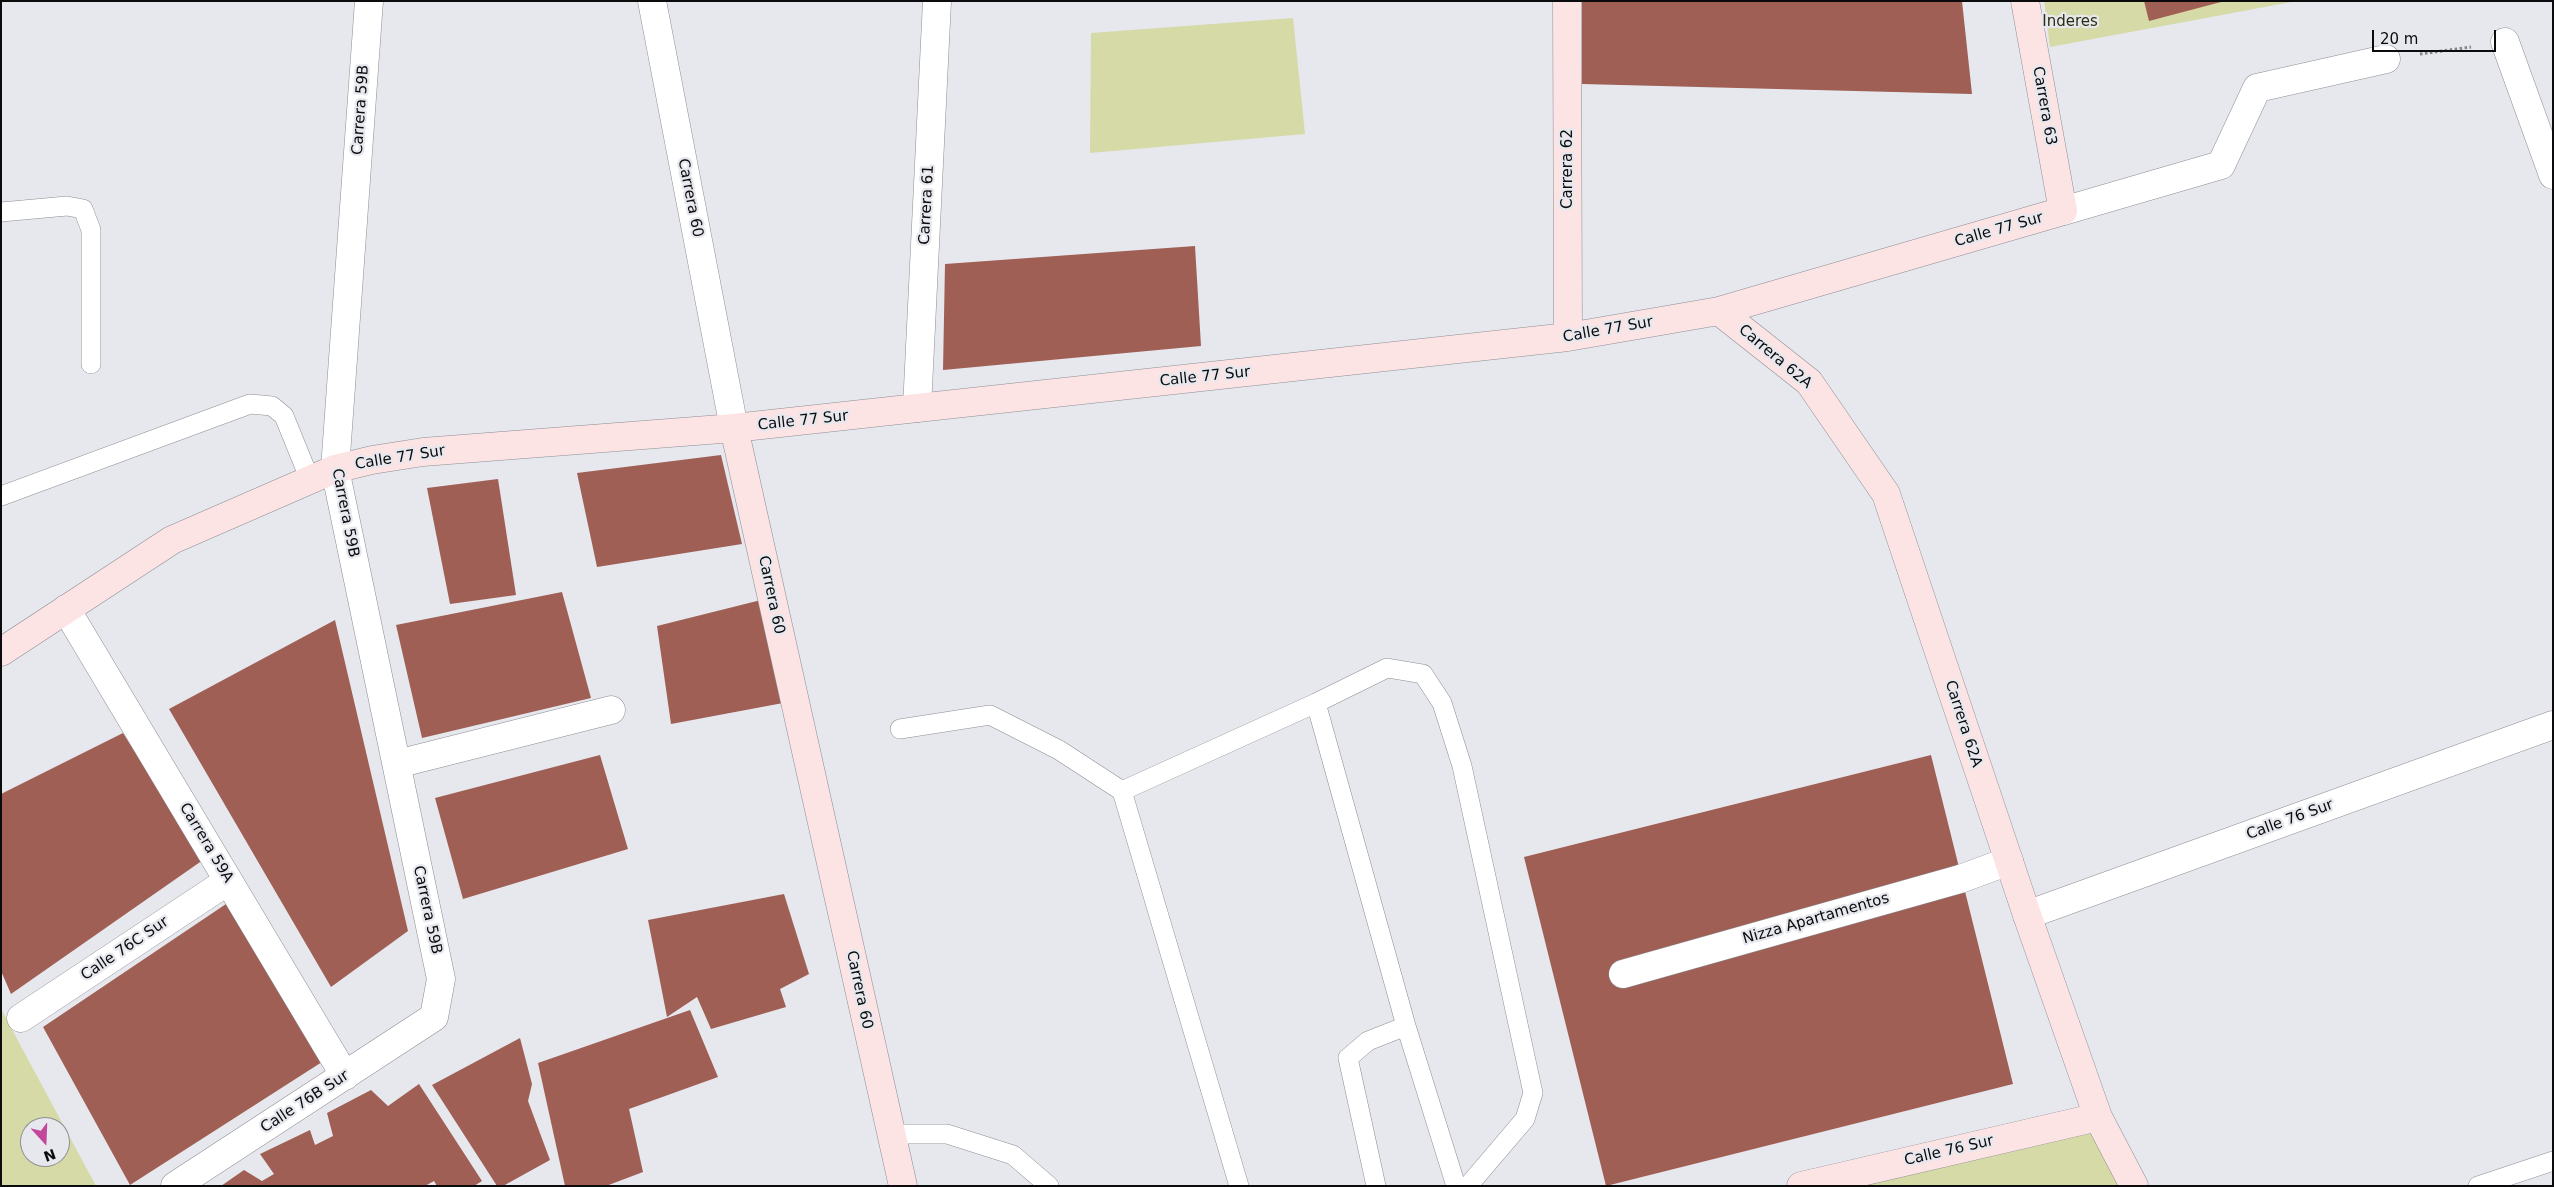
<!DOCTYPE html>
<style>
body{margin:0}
#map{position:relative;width:2554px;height:1187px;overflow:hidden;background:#e6e8ee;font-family:"DejaVu Sans",sans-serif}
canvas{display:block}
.frame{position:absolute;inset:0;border:2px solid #0b0b0d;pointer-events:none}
.north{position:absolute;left:20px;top:1117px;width:50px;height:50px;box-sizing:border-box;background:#e6e8ee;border:1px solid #8e9094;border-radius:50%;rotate:160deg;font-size:14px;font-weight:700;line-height:20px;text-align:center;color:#0b0b0d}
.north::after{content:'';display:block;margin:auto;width:18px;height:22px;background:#c2489b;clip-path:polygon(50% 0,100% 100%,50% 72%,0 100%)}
.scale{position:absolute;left:2372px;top:30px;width:124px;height:22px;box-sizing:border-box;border:2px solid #0b0b0d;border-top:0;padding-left:6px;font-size:15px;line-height:18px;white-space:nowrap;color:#0b0b0d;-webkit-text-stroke:4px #e6e8ee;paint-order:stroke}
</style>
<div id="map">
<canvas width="2554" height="1187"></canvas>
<div class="frame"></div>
<div class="north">N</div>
<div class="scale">20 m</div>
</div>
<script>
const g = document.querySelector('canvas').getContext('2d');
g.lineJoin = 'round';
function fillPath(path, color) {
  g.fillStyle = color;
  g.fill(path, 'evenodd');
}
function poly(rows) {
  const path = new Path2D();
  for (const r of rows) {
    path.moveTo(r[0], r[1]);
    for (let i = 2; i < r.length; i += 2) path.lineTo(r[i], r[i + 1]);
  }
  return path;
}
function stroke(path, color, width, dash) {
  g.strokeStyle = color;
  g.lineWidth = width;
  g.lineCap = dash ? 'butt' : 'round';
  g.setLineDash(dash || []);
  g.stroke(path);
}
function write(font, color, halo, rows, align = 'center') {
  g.font = font + ' "DejaVu Sans",sans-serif';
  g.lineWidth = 4.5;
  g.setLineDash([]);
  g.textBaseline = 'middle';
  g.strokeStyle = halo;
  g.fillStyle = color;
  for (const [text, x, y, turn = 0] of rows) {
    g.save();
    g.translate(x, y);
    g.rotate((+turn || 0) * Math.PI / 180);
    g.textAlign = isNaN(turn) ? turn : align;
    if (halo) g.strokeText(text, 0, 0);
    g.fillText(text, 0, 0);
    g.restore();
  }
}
const green = poly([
 [2044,1,2297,1,2050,47],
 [1293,18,1305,134,1090,153,1091,33],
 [1,1009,96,1186,1,1186],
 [30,1127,60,1127,60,1157,30,1157],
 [2098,1117,2134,1186,1804,1186]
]);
const building = poly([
 [1582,1,1962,1,1972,94,1582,84],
 [2144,1,2221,1,2221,2,2149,21],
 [1195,246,1201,346,943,370,945,264],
 [721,455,742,544,597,567,577,473],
 [498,479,516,595,450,604,427,488],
 [562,592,591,698,422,738,396,625],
 [761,600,783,703,671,724,657,626],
 [335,620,408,931,331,987,169,709],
 [123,733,203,860,11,994,1,971,1,794],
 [600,755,628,849,463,899,435,798],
 [1931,755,2013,1084,1606,1186,1524,857],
 [784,894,809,974,780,989,786,1007,711,1029,697,997,667,1017,648,920],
 [226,904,322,1062,130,1185,43,1027],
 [690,1010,718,1077,629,1109,643,1172,606,1186,565,1186,538,1063],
 [520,1038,532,1084,528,1101,550,1160,503,1186,497,1186,432,1085],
 [419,1084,482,1181,474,1186,437,1186,434,1181,425,1186,221,1186,244,1170,262,1181,274,1174,260,1154,310,1130,315,1145,333,1136,327,1113,371,1090,388,1106]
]);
const path = poly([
 [2420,54,2471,47]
]);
const lane = poly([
 [1,212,67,206,83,209,91,230,91,364],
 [1,496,250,404,272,406,284,416,310,480],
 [1316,703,1387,668,1423,674,1442,703,1462,766,1533,1093,1525,1119,1468,1186],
 [900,729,990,715,1059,750,1122,791,1239,1186],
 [1122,791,1316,703,1406,1026],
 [891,1134,947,1134,1013,1155,1049,1186],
 [1376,1186,1348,1058,1368,1041,1406,1026,1456,1186],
 [2478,1186,2553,1161]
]);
const street = poly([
 [652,1,734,428],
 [2505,42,2553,175],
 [2063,211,2221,165,2257,88,2386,59],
 [917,408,937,1],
 [66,609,345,1076],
 [397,764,611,710],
 [2027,915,2553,725],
 [1623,974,1960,879,2009,861],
 [21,1018,228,881],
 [175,1186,434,1017,441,979,335,469,369,1]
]);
const secondary = poly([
 [1567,1,1568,337],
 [1719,311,1809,382,1886,494,2027,915,2098,1117,2134,1186],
 [734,428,903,1186],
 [1,652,172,540,335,469,372,460,423,452,734,428,1568,337,1719,311,2063,211,2025,1],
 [1801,1186,2098,1117]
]);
const parkNames = [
 ["Inderes",2070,22]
];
const streetNames = [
 ["Carrera 63",2044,106,80],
 ["Carrera 59B",361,110,-86],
 ["Carrera 62",1568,169,-90],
 ["Carrera 60",690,198,79],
 ["Carrera 61",927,205,-87],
 ["Calle 77 Sur",1999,230,-16],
 ["Calle 77 Sur",1608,330,-10],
 ["Carrera 62A",1775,357,40],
 ["Calle 77 Sur",1205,377,-6],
 ["Calle 77 Sur",803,421,-6],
 ["Calle 77 Sur",400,458,-9],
 ["Carrera 59B",345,513,79],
 ["Carrera 60",771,595,78],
 ["Carrera 62A",1963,724,72],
 ["Calle 76 Sur",2290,820,-20],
 ["Carrera 59A",206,843,59],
 ["Carrera 59B",427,910,78],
 ["Nizza Apartamentos",1816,919,-16],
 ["Calle 76C Sur",125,949,-34],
 ["Carrera 60",859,990,78],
 ["Calle 76B Sur",305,1102,-33],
 ["Calle 76 Sur",1949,1151,-13]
];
fillPath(green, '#d6daa7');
fillPath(building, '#9f5f55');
stroke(lane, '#8d8e94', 20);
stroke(street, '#8d8e94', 29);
stroke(secondary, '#8d8e94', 29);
stroke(path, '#848589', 3, [2.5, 2.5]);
stroke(lane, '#fff', 19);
stroke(street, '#fff', 28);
stroke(secondary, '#fce3e4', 28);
write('15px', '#2c2e10', '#e6e8ee', parkNames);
write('15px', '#0b0b0d', '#e6e8ee', streetNames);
</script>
